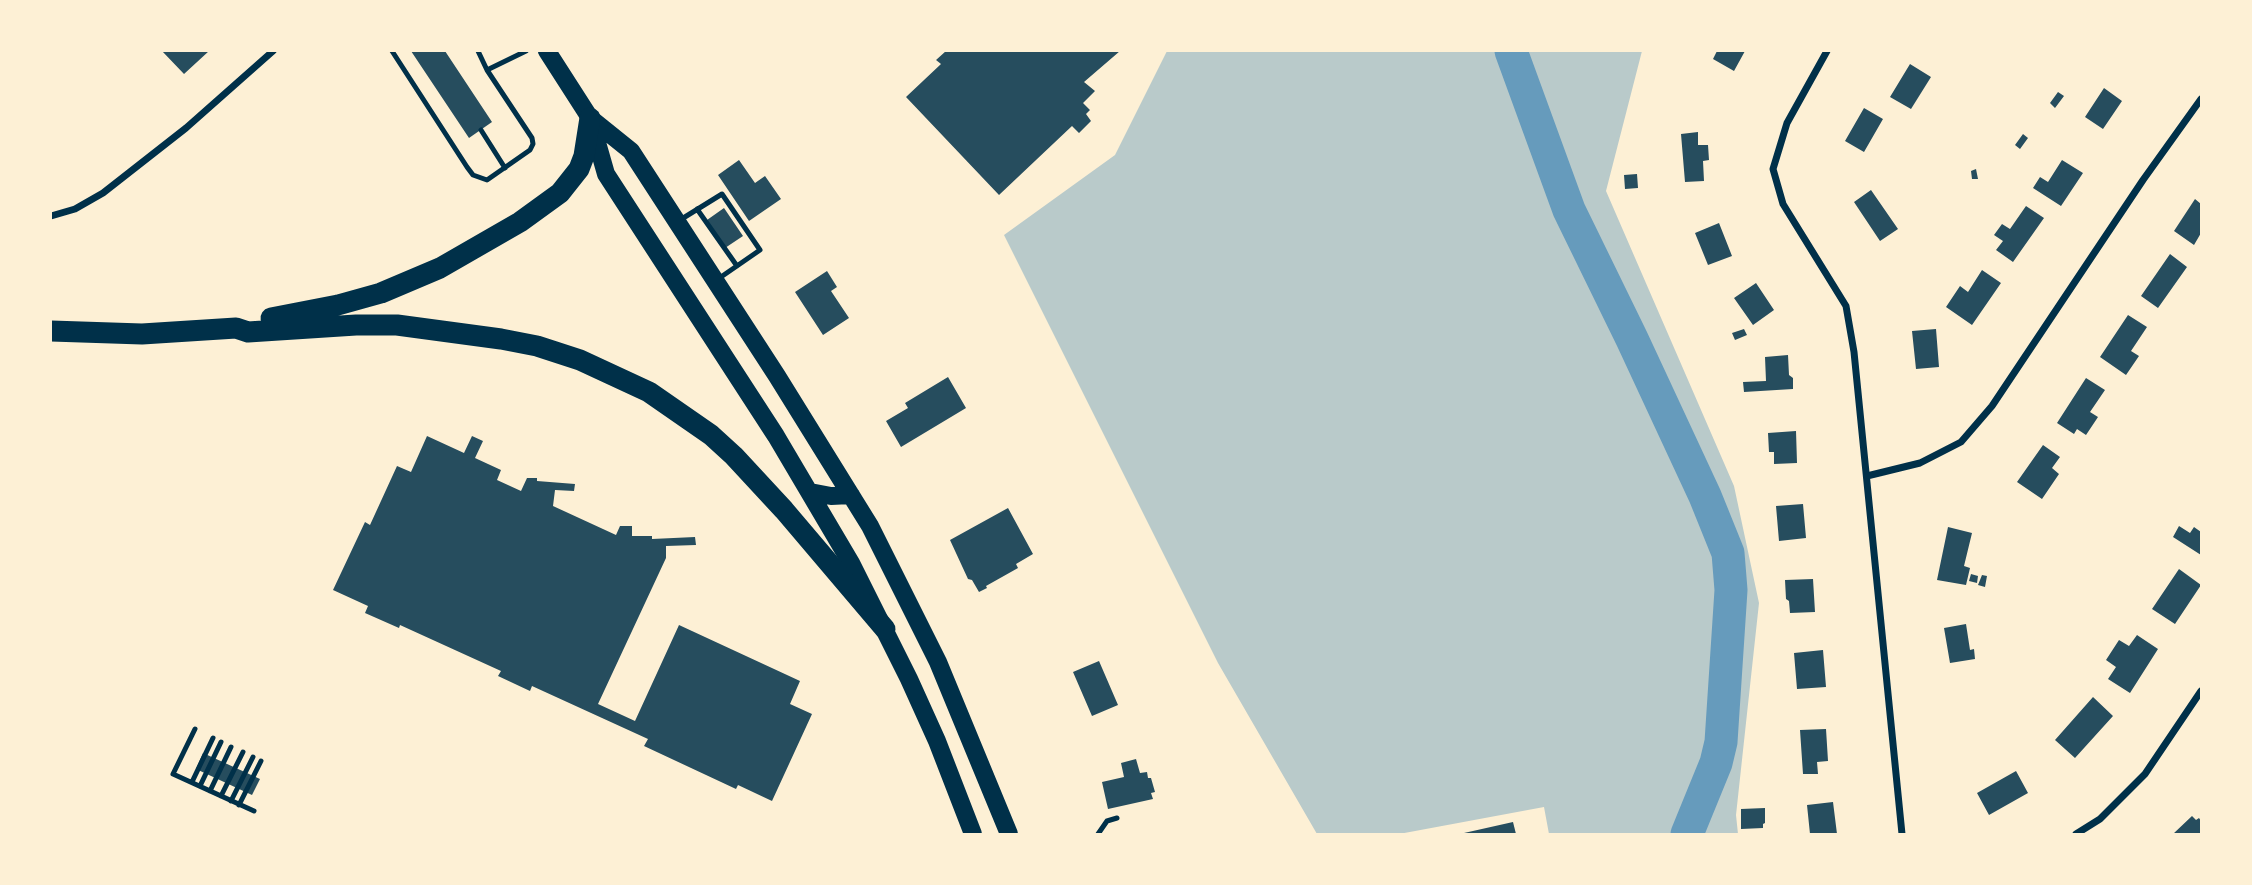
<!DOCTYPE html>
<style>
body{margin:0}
#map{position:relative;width:2252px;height:885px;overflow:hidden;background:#fdf0d5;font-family:"PT Serif",serif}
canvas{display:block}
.frame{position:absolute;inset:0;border:52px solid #fdf0d5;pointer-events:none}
</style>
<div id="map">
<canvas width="2252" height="885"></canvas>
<div class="frame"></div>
</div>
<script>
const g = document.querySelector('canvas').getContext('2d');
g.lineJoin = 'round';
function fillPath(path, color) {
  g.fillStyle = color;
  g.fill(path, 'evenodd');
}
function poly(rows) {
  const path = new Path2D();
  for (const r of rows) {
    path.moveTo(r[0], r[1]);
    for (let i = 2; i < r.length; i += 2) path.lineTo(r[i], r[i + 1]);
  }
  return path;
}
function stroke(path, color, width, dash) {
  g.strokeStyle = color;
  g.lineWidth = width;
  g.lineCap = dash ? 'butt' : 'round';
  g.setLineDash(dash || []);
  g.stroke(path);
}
const green = poly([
 [1167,51,1642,51,1606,191,1734,486,1759,603,1736,815,1738,834,1549,834,1544,807,1399,834,1317,834,1218,663,1004,235,1115,155]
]);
const river = poly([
 [1511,51,1569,210,1632,339,1705,496,1728,553,1731,590,1721,742,1716,763,1687,834]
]);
const building = poly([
 [162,51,209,51,184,74],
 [411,51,445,51,492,122,469,138],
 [946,51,1120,51,1084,82,1095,91,1083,103,1090,110,1086,114,1091,121,1079,133,1072,126,999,195,906,97,941,64,936,60],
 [1717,51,1745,51,1734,71,1713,59],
 [1910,64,1931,77,1911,109,1890,97],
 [2104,88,2122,101,2103,129,2085,117],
 [2058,92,2064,96,2055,108,2050,103],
 [1864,108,1883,119,1864,152,1845,141],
 [1698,132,1698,145,1708,145,1709,160,1703,161,1704,181,1685,182,1681,134],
 [2023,134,2028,138,2020,149,2015,145],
 [739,160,755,183,765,176,781,199,749,221,718,175],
 [2062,160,2083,173,2061,206,2033,188,2040,177,2048,182],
 [1976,169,1978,179,1972,179,1971,171],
 [1637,174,1638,188,1625,189,1624,175],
 [1871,190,1898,229,1880,241,1854,202],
 [2195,199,2201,204,2201,233,2194,245,2174,231],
 [2026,206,2044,218,2013,262,1996,250,2003,241,1994,235,2002,224,2010,229],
 [724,208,743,236,725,248,707,220],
 [1719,223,1732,256,1708,265,1695,233],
 [2170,254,2187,267,2158,308,2141,296],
 [1982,270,2001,283,1972,325,1946,307,1960,286,1968,292],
 [827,271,837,287,831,291,849,318,823,335,795,292],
 [1756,283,1774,310,1753,325,1734,298],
 [2128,315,2147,327,2131,351,2139,356,2126,375,2100,357],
 [1744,329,1747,335,1735,340,1732,333],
 [1936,329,1939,367,1916,369,1912,331],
 [1788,355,1789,375,1793,378,1793,389,1744,392,1743,382,1766,381,1765,357],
 [948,377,966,408,901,447,886,421,908,408,905,403],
 [2086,378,2105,390,2090,412,2098,417,2086,435,2077,429,2074,434,2057,423],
 [1796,431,1797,463,1774,464,1774,452,1769,452,1768,433],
 [427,436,464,453,472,436,483,441,475,458,501,470,497,480,521,491,527,478,537,478,537,481,575,484,574,491,555,490,553,506,616,535,620,526,632,526,632,536,652,536,652,539,695,537,696,545,666,546,666,558,598,704,635,721,679,625,800,681,790,704,812,714,772,801,738,785,736,789,644,746,648,739,532,686,530,691,498,676,501,671,400,625,399,628,365,613,368,606,333,590,365,522,370,525,397,466,411,472],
 [2043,445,2060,457,2052,468,2059,474,2042,499,2017,482],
 [1803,504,1806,538,1779,541,1776,506],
 [1008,508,1033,554,1016,564,1018,568,986,586,987,588,979,592,972,580,968,579,950,540],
 [2179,526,2190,533,2194,527,2201,532,2201,555,2173,537],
 [1948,527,1972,533,1964,566,1970,568,1966,585,1937,580],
 [2179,569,2201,585,2175,624,2152,609],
 [1971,574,1978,576,1977,583,1969,581],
 [1982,575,1987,576,1985,587,1978,585],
 [1813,579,1815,612,1790,613,1789,601,1786,599,1785,580],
 [1966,624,1970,650,1974,649,1975,659,1950,663,1944,628],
 [2137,635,2158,649,2130,693,2108,679,2116,667,2106,660,2119,640,2129,646],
 [1823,650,1826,687,1797,689,1794,653],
 [1099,661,1118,705,1092,716,1073,672],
 [2093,697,2113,716,2075,758,2055,740],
 [1826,729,1828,761,1817,762,1818,774,1803,774,1800,730],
 [203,753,260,779,252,795,196,769],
 [1136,759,1140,773,1147,772,1148,778,1151,778,1155,792,1151,793,1153,799,1108,809,1102,782,1124,777,1121,763],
 [2016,771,2028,793,1989,815,1977,793],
 [1833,802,1837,834,1810,834,1807,805],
 [1765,808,1765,823,1763,824,1763,828,1741,829,1741,809],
 [2192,816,2196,820,2199,818,2201,821,2201,834,2173,834],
 [1513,822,1516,834,1464,834,1464,833]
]);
const service = poly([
 [392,51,467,167,473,175,487,180,530,150,533,144,532,138,487,70,478,51],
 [487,70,526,51],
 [481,130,505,168],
 [697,209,737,266],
 [680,220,722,194,760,250,718,279],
 [195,729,173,774,254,811],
 [192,782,213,738],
 [200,786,221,742],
 [210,791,231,747],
 [221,796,243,752],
 [231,801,253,757],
 [239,805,261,761],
 [1098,834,1107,821,1117,818]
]);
const minor = poly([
 [1827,51,1787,123,1773,169,1783,204,1846,306,1854,352,1902,834],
 [51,216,75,209,103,193,186,128,273,51],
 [1867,476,1920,463,1961,442,1992,406,2143,180,2201,99],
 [2076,834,2100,819,2145,774,2201,691]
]);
const primary = poly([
 [547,51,590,118,606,174,776,436,851,563,909,679,937,741,973,834],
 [590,118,631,151,777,376,870,526,938,662,1009,834],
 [810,492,831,496,851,495]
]);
const motorway = poly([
 [271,318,338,305,381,293,440,268,520,222,560,193,579,169,584,156,590,118],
 [51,331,142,334,236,328,248,332,356,325,397,325,501,339,537,346,580,360,649,392,711,435,734,456,784,510,885,629]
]);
fillPath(green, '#b9caca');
stroke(river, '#669bbc', 33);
fillPath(building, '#264d5e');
stroke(service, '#003049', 5);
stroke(minor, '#003049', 7);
stroke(primary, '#003049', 18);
stroke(motorway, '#003049', 21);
</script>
